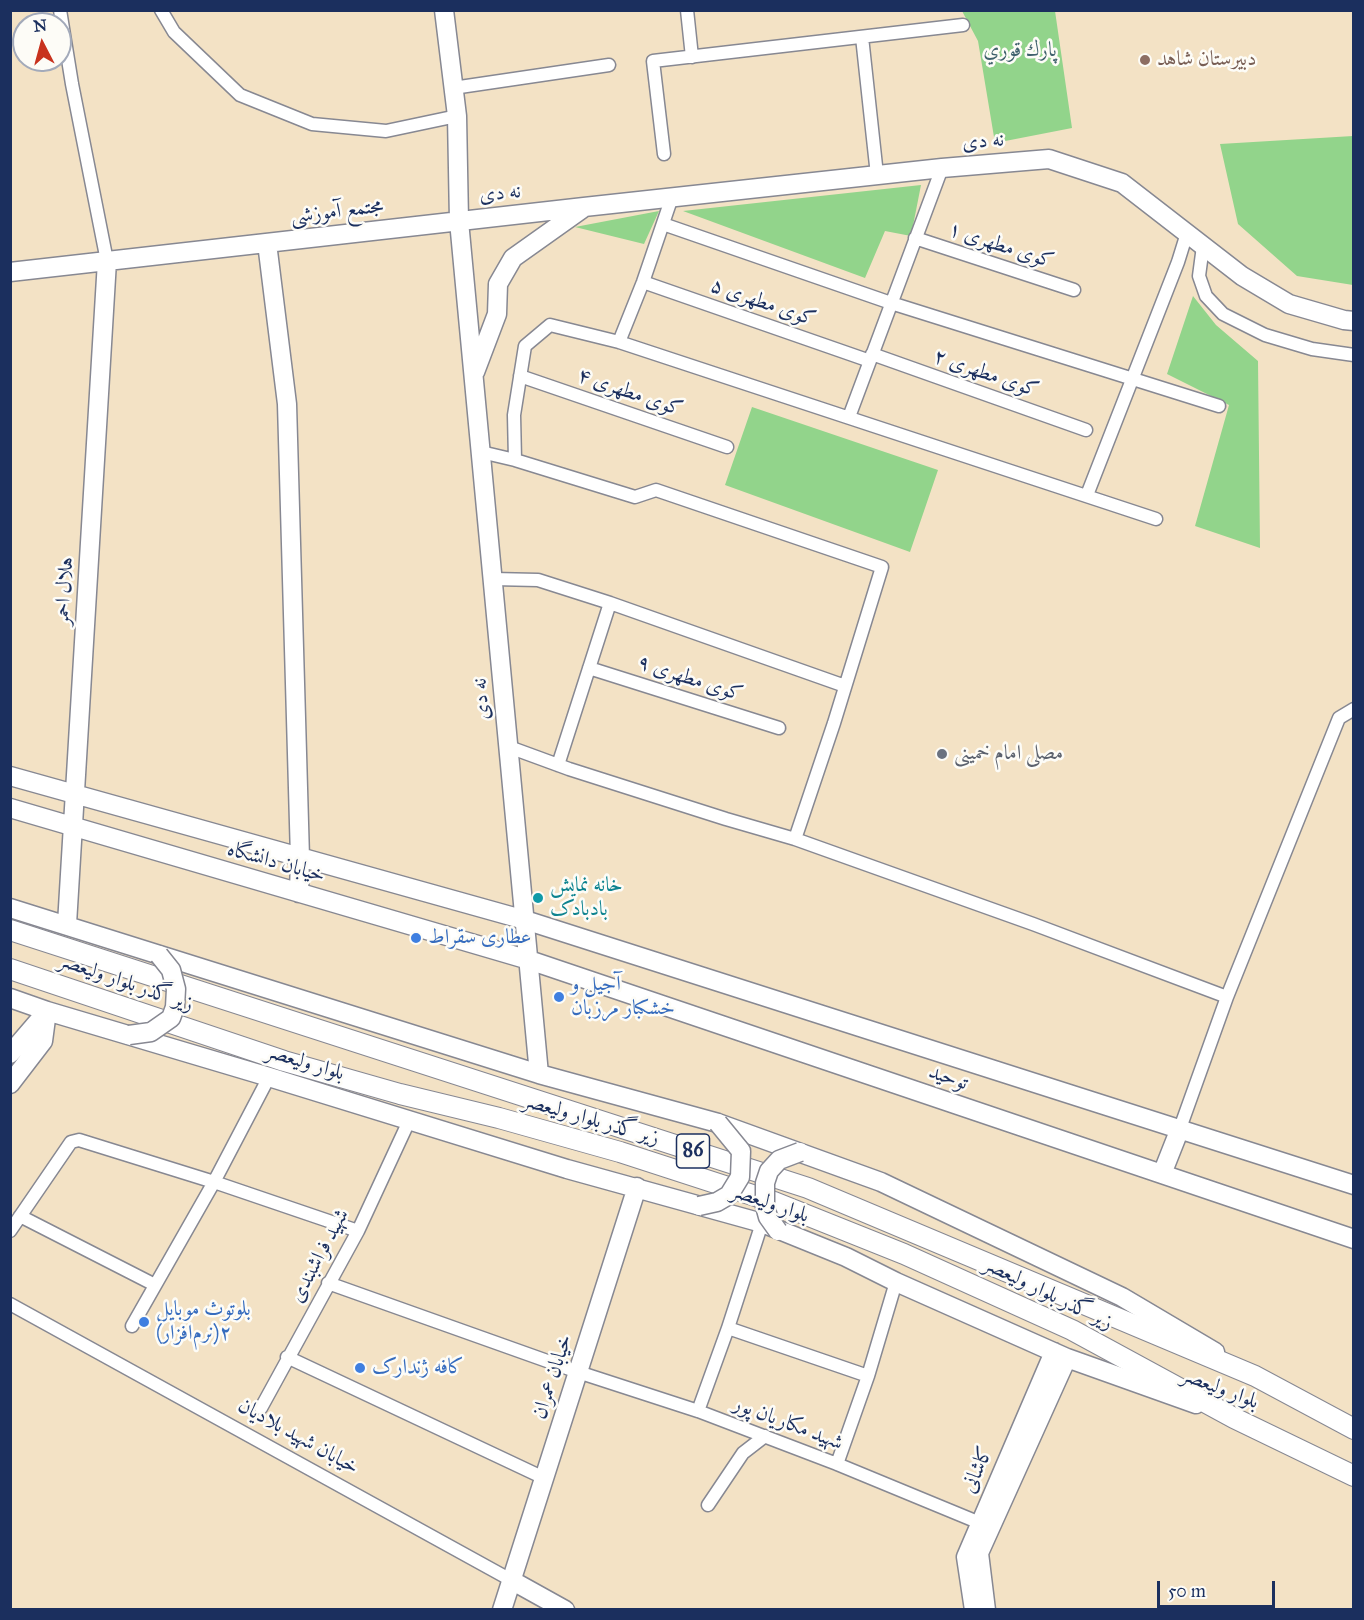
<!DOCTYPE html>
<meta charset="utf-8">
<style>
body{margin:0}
#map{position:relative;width:1364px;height:1620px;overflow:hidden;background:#f3e2c5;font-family:"IM FELL Great Primer",serif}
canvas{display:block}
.frame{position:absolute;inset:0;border:12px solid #1b2f5e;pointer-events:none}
.north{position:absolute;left:12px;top:12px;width:60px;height:60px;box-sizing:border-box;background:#fdfcf7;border:2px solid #a3aaba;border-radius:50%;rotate:354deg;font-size:16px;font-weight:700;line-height:24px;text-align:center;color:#1b2f5e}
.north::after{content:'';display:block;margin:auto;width:21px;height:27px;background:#c8321e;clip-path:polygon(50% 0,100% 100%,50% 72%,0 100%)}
.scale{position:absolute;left:1157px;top:1581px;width:118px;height:27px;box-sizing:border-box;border:3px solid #1b2f5e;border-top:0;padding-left:8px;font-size:18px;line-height:21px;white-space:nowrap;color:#1b2f5e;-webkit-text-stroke:4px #fdfcf7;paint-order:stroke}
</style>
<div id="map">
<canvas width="1364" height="1620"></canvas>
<div class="frame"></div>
<div class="north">N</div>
<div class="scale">50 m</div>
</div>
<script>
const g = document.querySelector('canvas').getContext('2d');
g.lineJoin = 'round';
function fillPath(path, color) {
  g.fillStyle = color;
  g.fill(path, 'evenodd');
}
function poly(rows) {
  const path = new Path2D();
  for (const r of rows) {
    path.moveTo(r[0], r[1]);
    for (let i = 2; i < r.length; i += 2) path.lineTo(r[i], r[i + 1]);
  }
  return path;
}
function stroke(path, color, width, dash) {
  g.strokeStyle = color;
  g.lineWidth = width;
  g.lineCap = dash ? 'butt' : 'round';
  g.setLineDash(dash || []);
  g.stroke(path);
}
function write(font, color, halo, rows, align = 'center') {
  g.font = font + ' "IM FELL Great Primer",Amiri,serif';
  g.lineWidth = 5;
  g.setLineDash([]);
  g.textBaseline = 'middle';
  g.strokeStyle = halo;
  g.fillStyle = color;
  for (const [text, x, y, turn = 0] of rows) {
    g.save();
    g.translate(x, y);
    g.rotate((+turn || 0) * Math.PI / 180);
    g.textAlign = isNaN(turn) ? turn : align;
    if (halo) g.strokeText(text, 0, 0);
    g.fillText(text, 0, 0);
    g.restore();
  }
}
const green = poly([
 [962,11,1055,11,1072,128,995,143,978,41],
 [1353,136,1353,285,1297,276,1238,224,1220,144],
 [921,185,911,236,885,231,865,278,683,211],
 [659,211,644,244,575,227],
 [1193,296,1216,325,1258,361,1260,548,1195,526,1229,405,1167,374],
 [752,407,938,470,910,552,725,485]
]);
const street = poly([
 [60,10,72,84,107,261],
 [161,10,174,32,240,95,312,124,386,131,457,116],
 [687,10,692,57],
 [862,37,877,175],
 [453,88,609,65],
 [664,154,653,61,963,25],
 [663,224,891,303,1219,406],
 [915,238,1074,290],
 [1203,246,1199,276,1206,296,1223,314,1265,335,1312,349,1354,355],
 [643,282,870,361],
 [619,342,643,282,672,197],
 [872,354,1086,430],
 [520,376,727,447],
 [849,417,942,168],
 [481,452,515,460,635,497,656,490,882,567,834,723,795,839],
 [515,460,514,415,525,346,550,325,619,342,1156,519],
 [1087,495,1178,262,1187,233],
 [493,579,538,580,610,603,845,686],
 [589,668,779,728],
 [509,747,569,769,726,819,795,839,1033,924,1227,997],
 [558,765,610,603],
 [1179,1131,1227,997,1339,718,1354,709],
 [20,1216,155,1285],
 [10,1231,71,1142,79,1140,214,1182,358,1231],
 [328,1283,578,1372,698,1411,837,1464,980,1523],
 [10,1304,511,1580],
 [132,1326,214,1182,269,1077],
 [728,1328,868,1376],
 [287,1357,544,1478],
 [261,1408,358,1231,409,1121],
 [698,1411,728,1328,762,1223],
 [837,1464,868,1376,896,1282],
 [708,1505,743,1453,765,1436]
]);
const secondary = poly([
 [444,10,457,116,459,221,539,1074],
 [267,243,287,404,300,858,299,893],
 [10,272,584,207,942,168,1049,159,1122,183,1242,276,1289,304,1344,320,1354,321],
 [475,372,497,314,498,284,513,258,582,209],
 [10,776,525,920,1354,1185],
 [10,808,529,960,1354,1239],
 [10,908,539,1074,718,1123,881,1182,1122,1297,1215,1352],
 [67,924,107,261],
 [10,998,47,1011,269,1077,567,1169,762,1223,846,1257,896,1282,1067,1358,1196,1404],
 [10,1054,47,1011,43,1041,10,1084],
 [1162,1174,1179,1131],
 [511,1580,565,1610],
 [502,1610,637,1187],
 [974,1610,966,1557,1054,1352],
 [986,1610,979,1553,1067,1358]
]);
const primary = poly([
 [10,930,808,1188,1255,1376,1354,1429],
 [10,969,284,1061,400,1094,499,1118,620,1152,774,1202,904,1254,1072,1330,1234,1418,1354,1476]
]);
const secondaryBridge = poly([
 [129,1035,151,1032,171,1018,175,1007,176,989,171,970,159,955],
 [699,1206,717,1202,729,1195,740,1177,741,1151,718,1123],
 [778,1231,768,1217,765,1206,765,1183,769,1171,779,1160,800,1152]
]);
const markers = [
 [1145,60,6,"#8d6e63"],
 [942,754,6,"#6b7280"],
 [538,898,6,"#0f9aa8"],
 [416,938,6,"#3f7fe0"],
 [559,997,6,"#3f7fe0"],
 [144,1322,6,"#3f7fe0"],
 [360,1368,6,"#3f7fe0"]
];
const shields = [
 [693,1151,33]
];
const shieldNames = [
 ["86",693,1151]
];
const parkNames = [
 ["پارك قوري",1020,51]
];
const educationNames = [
 ["دبیرستان شاهد",1157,60]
];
const streetNames = [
 ["نه دی",983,142,-5],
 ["نه دی",500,194,-6],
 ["مجتمع آموزشی",337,212,-7],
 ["کوی مطهری ۱",1001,246,18],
 ["کوی مطهری ۵",763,303,19],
 ["کوی مطهری ۲",986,374,19],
 ["کوی مطهری ۴",630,393,19],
 ["هلال احمر",65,591,-86],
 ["کوی مطهری ۹",690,679,18],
 ["نه دی",482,699,-95],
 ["خیابان دانشگاه",276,863,16],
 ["زیر گذر بلوار ولیعصر",126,983,19],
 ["بلوار ولیعصر",305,1063,17],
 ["توحید",948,1078,19],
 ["زیر گذر بلوار ولیعصر",591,1120,16],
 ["بلوار ولیعصر",770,1204,19],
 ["شهید فراشبندی",320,1256,-62],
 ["زیر گذر بلوار ولیعصر",1048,1294,26],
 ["خیابان عمران",553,1377,-72],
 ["بلوار ولیعصر",1220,1389,21],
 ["شهید مکاریان پور",788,1424,21],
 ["خیابان شهید بلادیان",298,1437,29],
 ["کاشانی",978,1470,-66]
];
const worshipNames = [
 ["مصلی امام خمینی",954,754]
];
const cultureNames = [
 ["خانه نمایش",550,886],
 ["بادبادک",550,910]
];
const shopNames = [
 ["عطاری سقراط",428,938],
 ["آجیل و",571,985],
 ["خشکبار مرزبان",571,1009],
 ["بلوتوث موبایل",156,1310],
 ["(نرم‌افزار)۲",156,1334],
 ["کافه ژندارک",372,1368]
];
fillPath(green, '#92d48b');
stroke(street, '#878892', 15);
stroke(secondary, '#878892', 21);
stroke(primary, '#878892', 22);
stroke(street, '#fff', 12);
stroke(secondary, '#fff', 18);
stroke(primary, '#fff', 20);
stroke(secondaryBridge, '#878892', 21, []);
stroke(secondaryBridge, '#fff', 18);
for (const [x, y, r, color] of markers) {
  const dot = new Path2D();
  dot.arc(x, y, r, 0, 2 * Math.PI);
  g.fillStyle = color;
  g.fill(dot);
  stroke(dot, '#fdfcf7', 2);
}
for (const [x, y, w] of shields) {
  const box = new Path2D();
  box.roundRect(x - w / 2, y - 17, w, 34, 4.5);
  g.fillStyle = '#fdfcf7';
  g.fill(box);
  stroke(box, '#1b2f5e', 1.5);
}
write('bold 20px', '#1b2f5e', null, shieldNames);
write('21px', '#3f616c', '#fdfcf7', parkNames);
write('21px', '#785e54', '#fdfcf7', educationNames, 'left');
write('21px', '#1b2f5e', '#fdfcf7', streetNames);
write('21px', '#5b616d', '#fdfcf7', worshipNames, 'left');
write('21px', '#0d838f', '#fdfcf7', cultureNames, 'left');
write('21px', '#366cbe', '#fdfcf7', shopNames, 'left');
</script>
